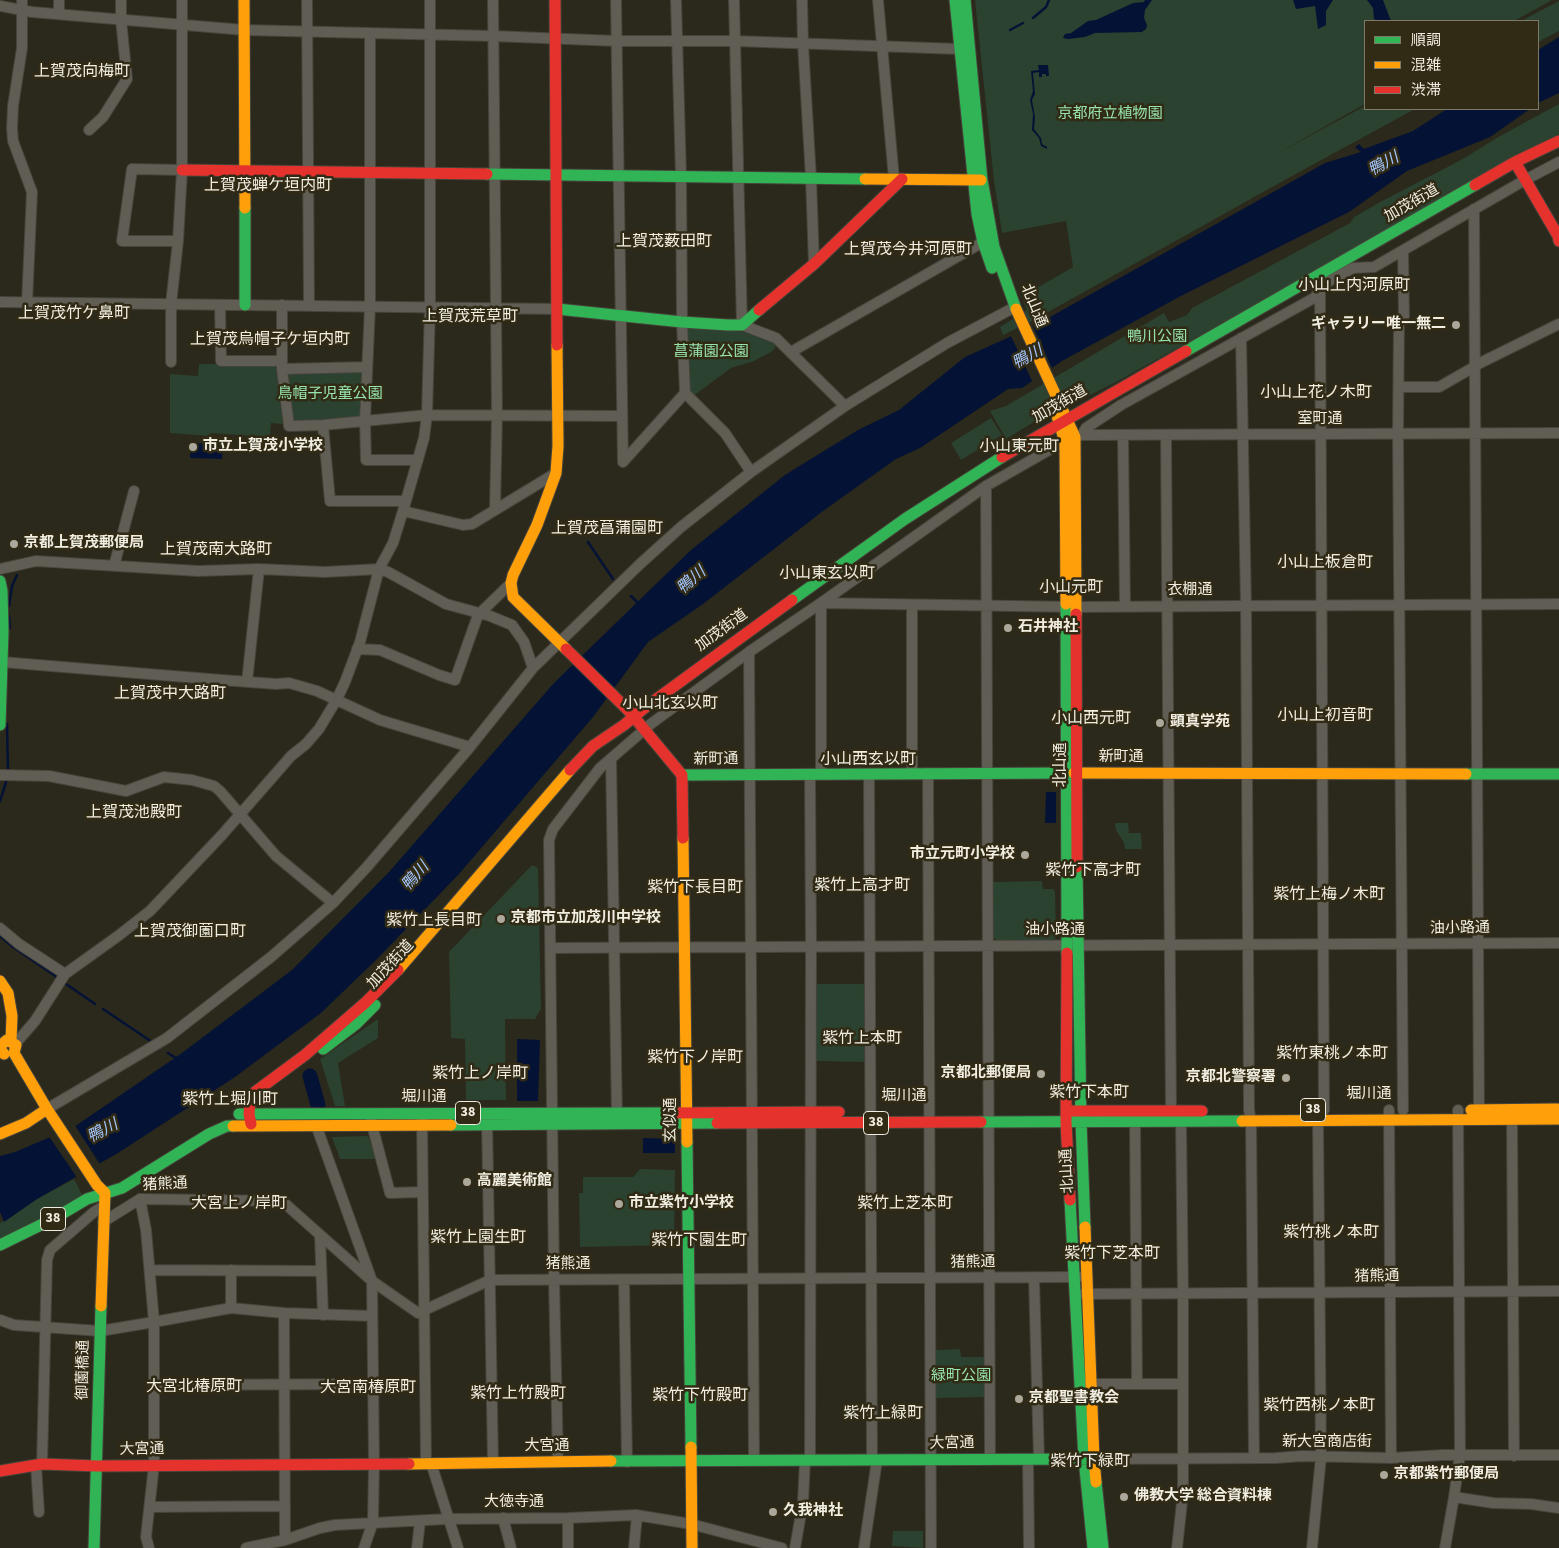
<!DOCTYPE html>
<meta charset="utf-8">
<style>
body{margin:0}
#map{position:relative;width:1559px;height:1548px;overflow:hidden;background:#2b281c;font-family:"Source Sans 3","Noto Sans JP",sans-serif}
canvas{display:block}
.legend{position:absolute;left:1364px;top:20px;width:175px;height:90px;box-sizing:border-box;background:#312b16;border:1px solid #7e7967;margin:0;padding:6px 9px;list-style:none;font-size:15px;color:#f1ede0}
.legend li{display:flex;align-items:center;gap:10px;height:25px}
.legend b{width:25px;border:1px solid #7e7967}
</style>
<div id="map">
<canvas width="1559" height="1548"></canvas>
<ul class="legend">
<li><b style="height:6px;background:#30b455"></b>順調</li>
<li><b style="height:6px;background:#ff9f0a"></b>混雑</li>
<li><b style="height:6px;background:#e5322d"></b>渋滞</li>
</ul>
</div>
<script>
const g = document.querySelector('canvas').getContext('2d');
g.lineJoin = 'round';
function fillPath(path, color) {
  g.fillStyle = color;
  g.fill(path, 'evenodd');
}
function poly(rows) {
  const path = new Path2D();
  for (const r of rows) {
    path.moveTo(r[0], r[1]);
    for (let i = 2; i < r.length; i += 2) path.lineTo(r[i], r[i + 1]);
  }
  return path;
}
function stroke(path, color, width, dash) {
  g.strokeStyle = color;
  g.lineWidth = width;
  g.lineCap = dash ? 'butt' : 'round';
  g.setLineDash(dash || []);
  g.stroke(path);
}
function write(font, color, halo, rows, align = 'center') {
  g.font = font + ' "Source Sans 3","Noto Sans JP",sans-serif';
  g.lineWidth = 5;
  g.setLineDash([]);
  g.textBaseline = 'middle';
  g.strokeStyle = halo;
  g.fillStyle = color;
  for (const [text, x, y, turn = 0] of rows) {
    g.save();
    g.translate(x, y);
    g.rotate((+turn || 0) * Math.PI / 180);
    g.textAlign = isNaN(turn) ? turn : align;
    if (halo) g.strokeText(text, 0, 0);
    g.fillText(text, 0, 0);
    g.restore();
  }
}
const green = poly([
 [975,0,1552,0,1514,21,1365,21,1365,104,1278,153,1365,106,1365,109,1415,109,1292,176,1032,321,1003,335,1000,327,1027,310,1023,301,1036,293,1035,289,1073,267,1066,221,1002,233,994,181],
 [1559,1,1559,31,1538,42,1538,21,1521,21],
 [1559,104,1559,134,1511,158,1291,285,1116,382,1090,395,1071,401,1065,391,1042,403,1047,414,1006,439,990,411,1006,406,1164,313,1169,322,1187,315,1192,308,1350,223,1354,217,1382,201,1461,160,1500,136],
 [689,327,744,332,776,342,775,348,771,352,754,361,731,368,692,397,686,390,687,328],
 [199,364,275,364,279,367,285,420,282,424,271,423,270,435,268,437,211,433,209,436,170,433,170,374,198,376],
 [363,370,362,418,293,422,286,372],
 [991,418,1002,435,961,460,951,443],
 [1115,823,1128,823,1129,833,1141,833,1142,849,1125,849,1124,843,1116,830],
 [532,865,538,868,541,1009,535,1019,505,1019,506,1100,466,1100,465,1039,451,1038,449,952],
 [1042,881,1043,889,1053,889,1055,891,1056,938,1050,942,1001,942,992,937,992,882],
 [814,984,868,984,868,1062,813,1061],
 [378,1019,378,1038,338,1063,345,1106,335,1106,320,1059],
 [368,1136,376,1159,340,1159,332,1137],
 [640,1169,675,1170,674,1245,580,1247,579,1193,583,1193,583,1177,633,1177],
 [74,1179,83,1197,0,1242,0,1223,37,1199],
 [960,1349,961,1357,987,1357,987,1397,935,1398,935,1350],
 [893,1531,923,1531,923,1548,892,1546]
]);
const water = poly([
 [1145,0,1152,0,1145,10,1144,18,1147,25,1146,29,1142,32,1095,33,1085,37,1068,39,1063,38,1065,34,1071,33,1088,21,1096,20,1133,3,1144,2],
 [1293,0,1333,0,1326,11,1326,25,1318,29,1315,6,1296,9],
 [1367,0,1383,0,1391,21,1378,21,1374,19,1373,8],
 [1559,37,1559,93,1538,103,1538,50],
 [1038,65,1048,65,1049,76,1046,76,1046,74,1042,74,1042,77,1039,77,1039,72,1033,73,1035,94,1032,100,1035,117,1034,129,1041,138,1042,144,1047,147,1047,149,1041,146,1039,138,1032,130,1033,114,1030,100,1033,91,1031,71,1039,70],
 [1447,109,1530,109,1490,137,1407,171,1349,212,1179,297,1062,361,1022,388,1008,389,920,448,896,459,823,511,703,604,648,642,593,717,459,874,378,958,321,1013,235,1077,118,1153,37,1199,4,1222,0,1212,0,1156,15,1152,74,1127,182,1053,292,970,389,872,554,683,691,550,785,475,858,430,899,410,965,357,1034,326,1325,163,1361,152,1355,147,1359,144,1364,149,1413,131],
 [191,443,223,445,222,459,190,458],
 [1046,792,1056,792,1056,823,1045,823],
 [517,1039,540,1040,538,1101,517,1101],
 [643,1138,675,1139,675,1153,643,1153]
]);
const pier = poly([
 [1032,324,1053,370,1033,383,1010,334],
 [74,1124,101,1166,78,1179,48,1135]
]);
const stream = poly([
 [1033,18,1046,7,1049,0],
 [1010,30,1023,23],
 [588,542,613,579],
 [631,596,639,604],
 [9,606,12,586,17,575],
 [9,616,10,628],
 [7,724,8,773],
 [0,801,7,779],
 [0,936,13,947,57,977],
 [66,984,95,1004],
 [103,1009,152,1042],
 [168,1053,177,1059]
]);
const river = poly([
 [310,1076,318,1105]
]);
const street = poly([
 [22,0,22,48,13,106,12,128,13,141,32,192,27,303],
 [59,0,59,14],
 [307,0,309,305],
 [493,0,497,415,495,509],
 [616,0,623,462],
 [676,0,681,176,682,322,685,393,725,433,751,472],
 [734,0,742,325,776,338,845,406],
 [802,0,803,44,811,178,814,264],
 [878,0,894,179],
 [0,6,32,12,244,30,493,36,617,41,735,41,959,49],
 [370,34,370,306,365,420,366,460,418,460],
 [89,130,103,117,127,79,121,20,121,0],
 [1474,209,1479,1110],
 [178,241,122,241,132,169,182,170],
 [0,302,557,309],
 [220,305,221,361,282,361],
 [282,305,282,369,289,426,323,425,427,415,621,416],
 [1241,338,1246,606,1249,1110,1251,1121,1254,1458],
 [791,352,983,242],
 [171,362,171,304,178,241,182,170,182,0],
 [282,369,367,367],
 [1399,387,1439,387,1474,367,1480,363,1559,324],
 [323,425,330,501,406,501],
 [1082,435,1086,428,1121,405,1314,298,1329,281,1353,268,1374,267,1525,180,1559,162],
 [1123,436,1125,607],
 [1166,436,1171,1111,1181,1122,1183,1294,1183,1493,1177,1548],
 [623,462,685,393],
 [986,486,990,1459],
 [403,511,463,525,472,524,556,473],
 [114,566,134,491],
 [0,569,36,561,198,571,259,569,325,572,379,569,388,572,446,604,490,616,512,625,524,642,533,668],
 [821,603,1076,607,1559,604],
 [821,603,821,774],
 [357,649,380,650,439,675,455,680,478,615,511,583],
 [749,652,754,1460],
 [2,662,222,680,276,684,289,683,317,691,380,720,470,747],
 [247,682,259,569],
 [611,759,617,1118],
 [912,773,912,605],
 [928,773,931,1548],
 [810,774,811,947,810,1460],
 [869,774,872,1459],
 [0,775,49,776,126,791,164,777,192,780,214,786,220,791,276,856,333,903],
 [0,928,19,944,65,974],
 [551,948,1559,943],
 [15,1044,35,1021,65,974,118,936,150,911,222,835,291,756,306,744,319,729,337,699,345,682,360,642,379,569,393,543,403,511,424,438,427,415,430,307,430,0],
 [47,1109,167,1038,271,957,333,903,366,868,470,747,533,668,640,564,681,527,751,472,845,406,947,343,1015,307],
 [1389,1110,1391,1458],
 [1403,1110,1398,434,1399,321,1404,317,1403,251],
 [1512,1115,1514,1456],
 [422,1119,426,1463],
 [371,1121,390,1193,423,1192],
 [487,1121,493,1463],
 [1135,1122,1137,1384],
 [316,1125,372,1281,374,1463,373,1522,364,1548],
 [103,1222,140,1199,282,1201,372,1281,418,1313,490,1280,1079,1277],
 [320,1235,323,1315],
 [150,1270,321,1271],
 [1034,1278,1039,1459],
 [624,1280,627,1462],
 [1082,1294,1559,1291],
 [231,1308,231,1270],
 [284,1313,285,1540],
 [0,1320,14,1325,100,1331,154,1322,146,1230,140,1199],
 [1086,1384,1182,1384],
 [155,1385,373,1384],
 [1028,1459,1029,1548],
 [1094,1459,1276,1458,1302,1456,1391,1458,1443,1455,1559,1455],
 [558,1462,554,1280,549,840,553,829,600,768,652,723,749,652,821,603,986,486,1056,446,1075,437,1082,435,1559,433],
 [431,1463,458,1548],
 [42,1464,47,1260,50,1250,94,1212,104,1206],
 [36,1465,39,1512],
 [1454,1497,1493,1503,1531,1504,1559,1508],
 [150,1507,285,1506],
 [503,1518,511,1548],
 [568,1518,568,1548],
 [149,1548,146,1537,154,1465,154,1322,231,1308,284,1313,372,1316],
 [246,1548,285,1540,320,1528,335,1525,447,1519,568,1518,636,1515,691,1524,782,1548],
 [417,1548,420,1521],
 [634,1548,637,1515],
 [795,1548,803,1502,805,1460],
 [864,1548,877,1460],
 [1312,1548,1321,1457,1318,1120,1324,1110,1320,289],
 [1445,1548,1454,1497,1460,1455,1458,1110]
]);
const fast = poly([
 [955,0,977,214,983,242,992,268],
 [965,0,982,180,994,247,1016,309],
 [487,174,865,179],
 [245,208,245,305],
 [557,309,682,322,728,325,742,325,759,310],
 [1186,351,1475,185],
 [0,581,2,591,3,631,0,725],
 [792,600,905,519,1002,457],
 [1066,604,1067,953],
 [1466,774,1559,774],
 [682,775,1074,773],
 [1077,867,1081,1122,1085,1227],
 [323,1049,356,1024,375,1005],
 [239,1114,667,1113],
 [981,1122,1242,1121],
 [451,1125,717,1123],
 [687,1142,691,1447],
 [1070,1200,1084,1459,1093,1548],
 [0,1245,55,1218,87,1199,122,1188,209,1134,227,1126,233,1126],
 [611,1461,1093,1459],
 [1096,1482,1103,1548],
 [94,1548,101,1306]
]);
const slow = poly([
 [244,0,245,208],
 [865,179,981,180],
 [1016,309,1075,437,1076,614],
 [557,345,558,446,556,473,537,525,513,575,511,583,513,597,566,649],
 [1057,416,1065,442,1066,604],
 [1074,773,1466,774],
 [683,838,687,1142],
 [398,970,570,770],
 [0,981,8,993,12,1016,11,1041],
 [4,1054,1,1050,1,1045,7,1040,16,1045,14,1053,47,1109],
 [1471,1110,1557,1109],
 [1242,1121,1559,1119],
 [233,1126,451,1125],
 [0,1134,26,1123,47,1109,97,1185,105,1193,101,1306],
 [1085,1227,1094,1459,1096,1482],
 [691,1447,692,1548],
 [409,1464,611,1461]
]);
const jam = poly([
 [555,0,557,345],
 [1515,162,1558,236,1559,241],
 [182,170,487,174],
 [1475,185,1515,162,1559,141],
 [759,310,814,264,902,179],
 [1002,457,1186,351],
 [1076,614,1077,867],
 [566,649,629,711,682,775,683,838],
 [570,770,593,746,624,725,643,709,792,600],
 [1067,953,1066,1122,1070,1200],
 [1069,1111,1202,1111],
 [667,1113,839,1112],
 [717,1123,981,1122],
 [251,1124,249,1114,250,1101,255,1092,305,1055,365,1003,398,970],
 [0,1471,42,1464,97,1466,409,1464]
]);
const markers = [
 [1456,325,5,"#aca89b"],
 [193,447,5,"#aca89b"],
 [14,544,5,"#aca89b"],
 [1008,628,5,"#aca89b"],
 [1160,723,5,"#aca89b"],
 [1025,855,5,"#aca89b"],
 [501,919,5,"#aca89b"],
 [1041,1074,5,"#aca89b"],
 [1286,1078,5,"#aca89b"],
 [467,1182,5,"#aca89b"],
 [619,1204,5,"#aca89b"],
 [1019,1399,5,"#aca89b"],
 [1384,1475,5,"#aca89b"],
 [1124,1497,5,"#aca89b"],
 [773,1512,5,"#aca89b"]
];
const shields = [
 [1313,1110,25],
 [468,1113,25],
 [876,1123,25],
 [53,1219,25]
];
const shieldNames = [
 ["38",1313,1110],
 ["38",468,1113],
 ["38",876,1123],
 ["38",53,1219]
];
const parkNames = [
 ["京都府立植物園",1110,115],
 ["鴨川公園",1157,338],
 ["菖蒲園公園",711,353],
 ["鳥帽子児童公園",330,395],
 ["緑町公園",961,1377]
];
const streetNames = [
 ["加茂街道",1412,204,-30],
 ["北山通",1033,306,68],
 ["加茂街道",1060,405,-30],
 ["室町通",1320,420],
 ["衣棚通",1190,591],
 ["加茂街道",722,631,-36],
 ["新町通",1121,758],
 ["新町通",716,760,-1],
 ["北山通",1062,765,-90],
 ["油小路通",1460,929,-1],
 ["油小路通",1055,931],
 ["加茂街道",391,965,-47],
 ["堀川通",1369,1095],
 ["堀川通",904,1097],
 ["堀川通",424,1098],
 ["玄似通",672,1120,-90],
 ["北山通",1068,1171,-93],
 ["猪熊通",165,1185,-3],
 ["猪熊通",973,1263,-1],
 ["猪熊通",568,1265],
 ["猪熊通",1377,1277,-1],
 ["御薗橋通",84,1370,-89],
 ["新大宮商店街",1327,1443],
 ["大宮通",952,1444,-1],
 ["大宮通",547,1447],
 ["大宮通",142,1450,-1],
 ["大徳寺通",514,1503]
];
const poiNames = [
 ["ギャラリー唯一無二",1446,325,"right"],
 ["市立上賀茂小学校",203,447],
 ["京都上賀茂郵便局",24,544],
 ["石井神社",1018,628],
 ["顕真学苑",1170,723],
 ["市立元町小学校",1015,855,"right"],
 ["京都市立加茂川中学校",511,919],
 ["京都北郵便局",1031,1074,"right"],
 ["京都北警察署",1276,1078,"right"],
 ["高麗美術館",477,1182],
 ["市立紫竹小学校",629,1204],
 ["京都聖書教会",1029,1399],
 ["京都紫竹郵便局",1394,1475],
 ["佛教大学 総合資料棟",1134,1497],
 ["久我神社",783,1512]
];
const neighbourhoodNames = [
 ["上賀茂向梅町",82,72],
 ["上賀茂蝉ケ垣内町",268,186],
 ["上賀茂薮田町",664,242],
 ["上賀茂今井河原町",908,250],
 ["小山上内河原町",1354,286],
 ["上賀茂竹ケ鼻町",74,314],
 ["上賀茂荒草町",470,317],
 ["上賀茂烏帽子ケ垣内町",270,340],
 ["小山上花ノ木町",1316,393],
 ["小山東元町",1019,447],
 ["上賀茂菖蒲園町",607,529],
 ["上賀茂南大路町",216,550],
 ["小山上板倉町",1325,563],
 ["小山東玄以町",827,574],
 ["小山元町",1071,588],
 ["上賀茂中大路町",170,694],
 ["小山北玄以町",670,704],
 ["小山上初音町",1325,716],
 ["小山西元町",1091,719],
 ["小山西玄以町",868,760],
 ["上賀茂池殿町",134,813],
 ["紫竹下高才町",1093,871],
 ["紫竹上高才町",862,886],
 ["紫竹下長目町",695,888],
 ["紫竹上梅ノ木町",1329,895],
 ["紫竹上長目町",434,921],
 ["上賀茂御薗口町",190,932],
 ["紫竹上本町",862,1039],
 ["紫竹東桃ノ本町",1332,1054],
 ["紫竹下ノ岸町",695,1058],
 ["紫竹上ノ岸町",480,1074],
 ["紫竹下本町",1089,1093],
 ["紫竹上堀川町",230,1100],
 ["大宮上ノ岸町",239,1204],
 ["紫竹上芝本町",905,1204],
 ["紫竹桃ノ本町",1331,1233],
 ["紫竹上園生町",478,1238],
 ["紫竹下園生町",699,1241],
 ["紫竹下芝本町",1112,1254],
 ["大宮北椿原町",194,1387],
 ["大宮南椿原町",368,1388],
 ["紫竹上竹殿町",518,1394],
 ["紫竹下竹殿町",700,1396],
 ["紫竹西桃ノ本町",1319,1406],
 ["紫竹上緑町",883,1414],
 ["紫竹下緑町",1090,1462]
];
const waterNames = [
 ["鴨川",1384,165,-29],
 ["鴨川",1028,358,-29],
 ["鴨川",692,581,-41],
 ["鴨川",416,877,-48],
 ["鴨川",103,1132,-28]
];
fillPath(green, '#2a422f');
fillPath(water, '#041335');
fillPath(pier, '#2b281c');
stroke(stream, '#041335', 2.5);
stroke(river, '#041335', 15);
stroke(street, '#47443b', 12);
stroke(fast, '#47443b', 13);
stroke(slow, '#47443b', 13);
stroke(jam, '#47443b', 13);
stroke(street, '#605d54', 10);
stroke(fast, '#30b455', 11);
stroke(slow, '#ff9f0a', 11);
stroke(jam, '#e5322d', 11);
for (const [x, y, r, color] of markers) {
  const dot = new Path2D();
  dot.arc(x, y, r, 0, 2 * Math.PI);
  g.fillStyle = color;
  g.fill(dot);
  stroke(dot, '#312b16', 2);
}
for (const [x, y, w] of shields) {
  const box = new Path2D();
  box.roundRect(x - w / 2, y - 11.5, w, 23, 4);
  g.fillStyle = '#312b16';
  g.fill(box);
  stroke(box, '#f1ede0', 1);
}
write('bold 14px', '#f1ede0', null, shieldNames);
write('15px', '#97e4ac', '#312b16', parkNames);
write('15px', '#f1ede0', '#312b16', streetNames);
write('bold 15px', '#f1ede0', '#312b16', poiNames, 'left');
write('16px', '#f1ede0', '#312b16', neighbourhoodNames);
write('italic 16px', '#a2c5fd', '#312b16', waterNames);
</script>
